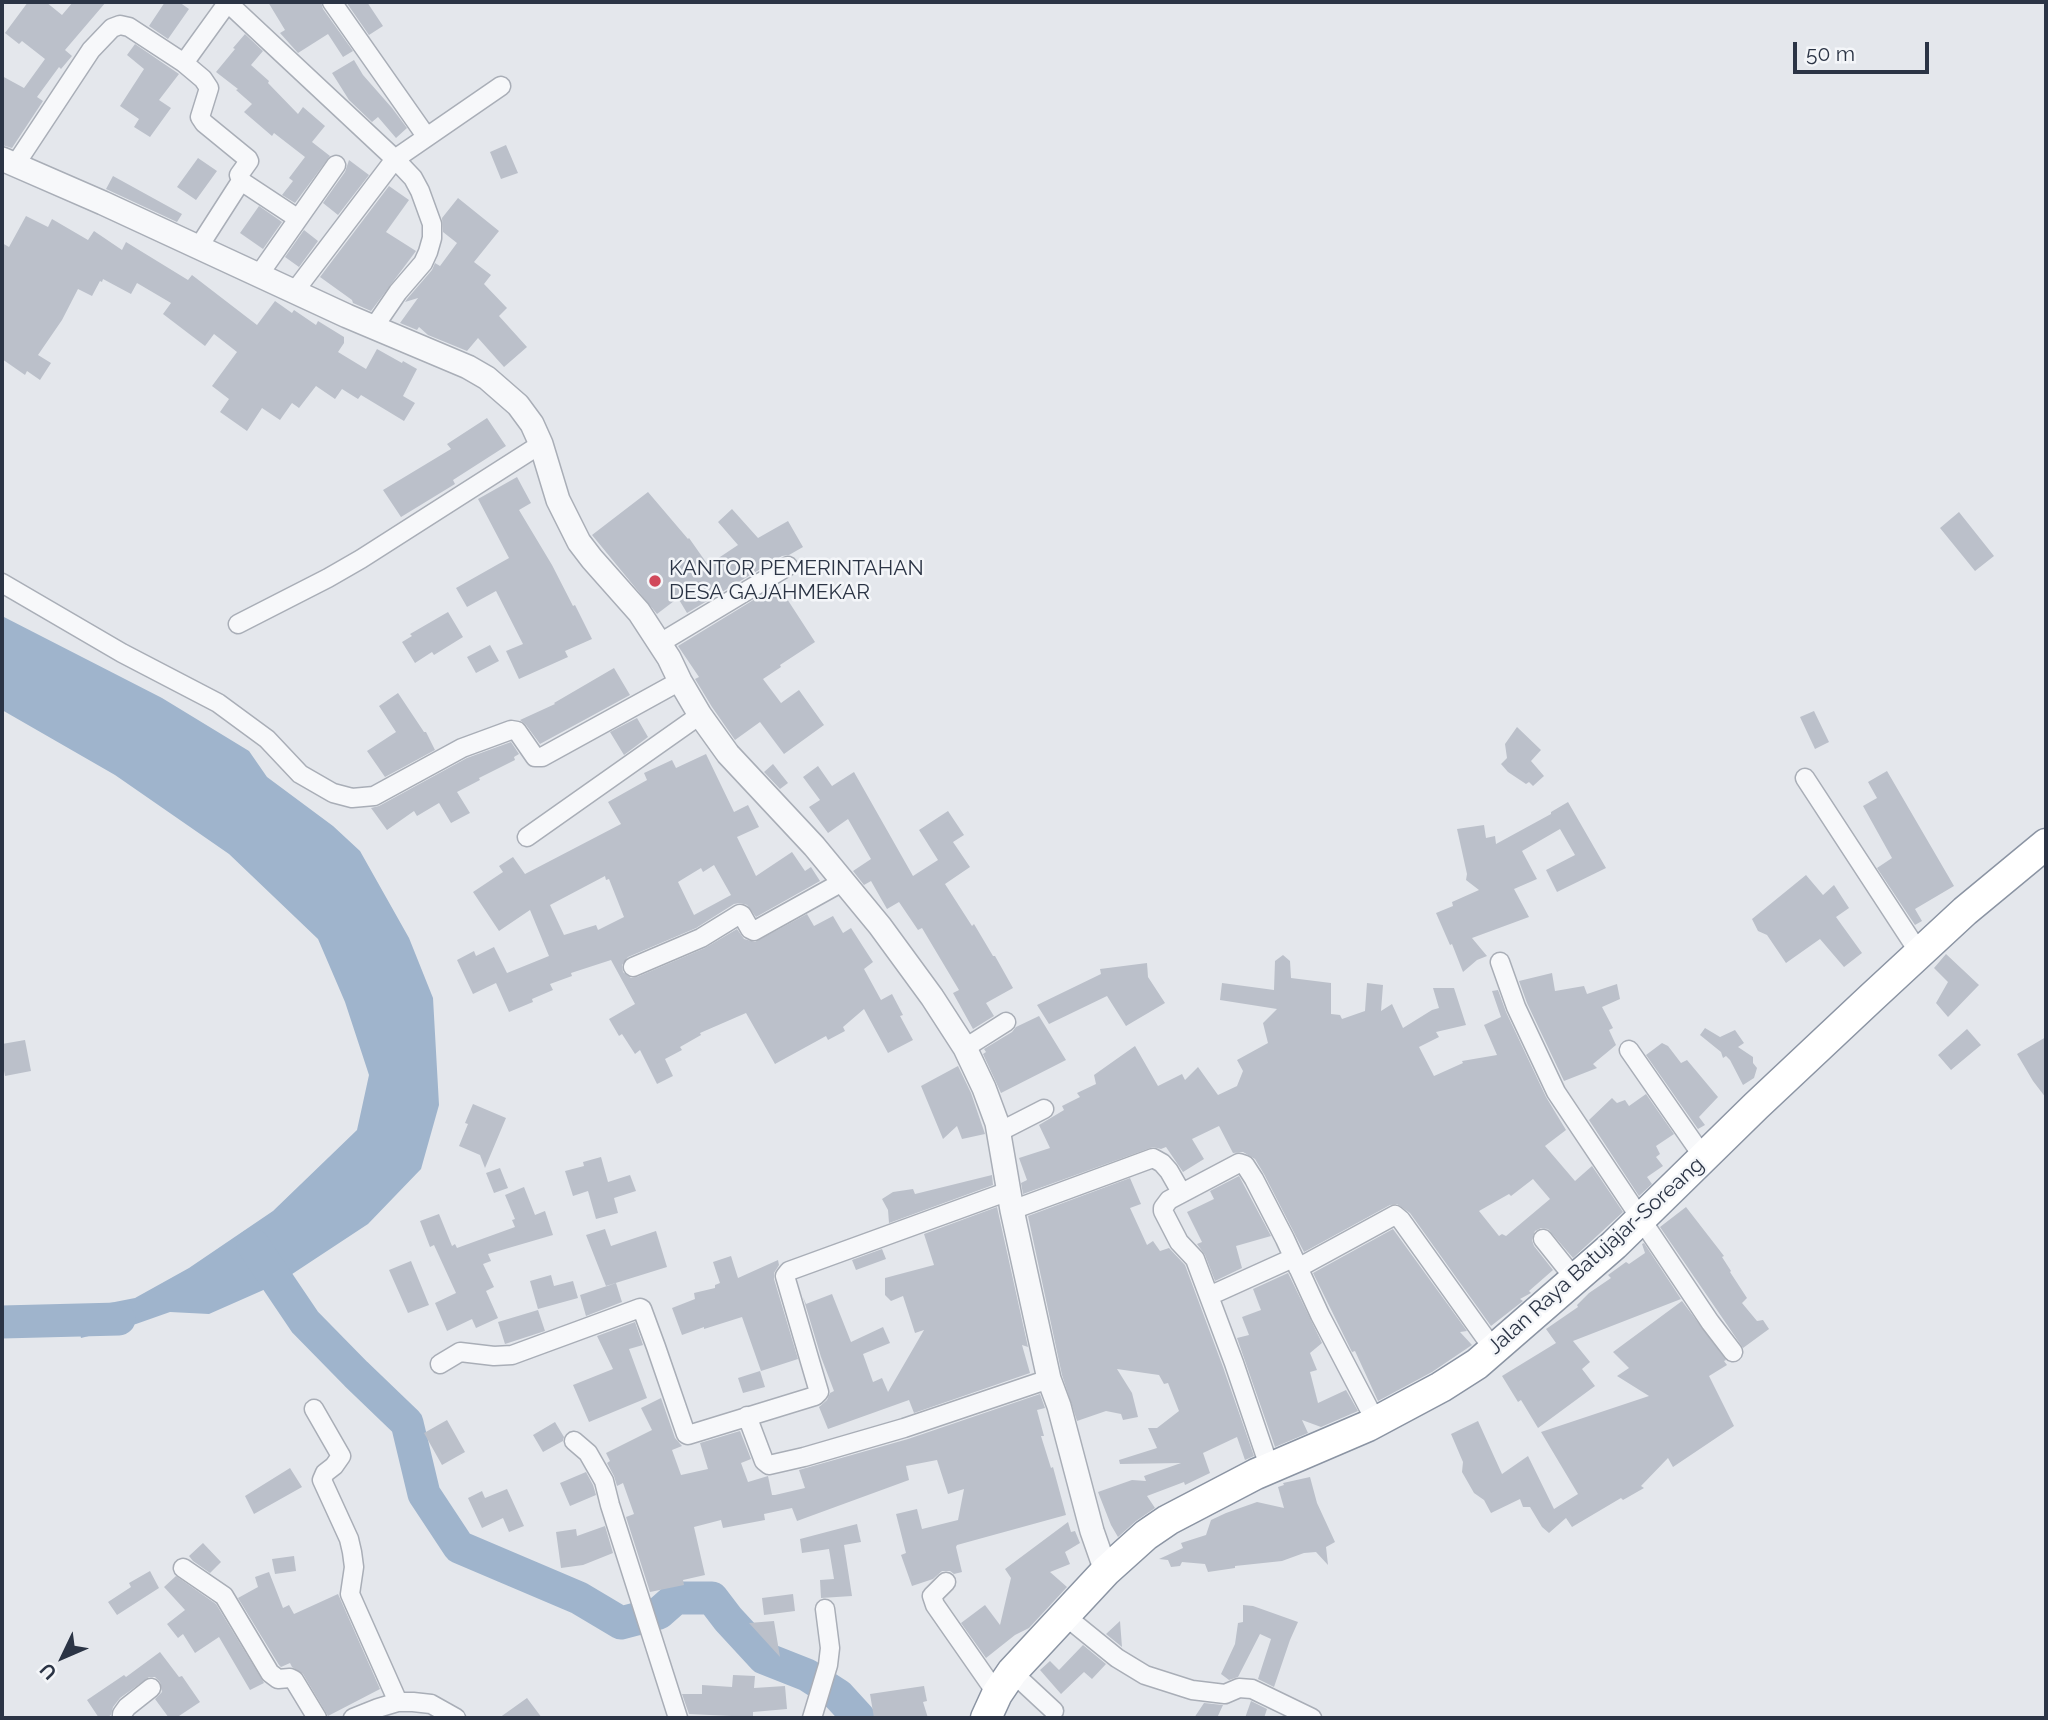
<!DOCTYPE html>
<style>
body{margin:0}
#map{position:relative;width:2048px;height:1720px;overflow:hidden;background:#e4e7ec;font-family:Raleway,sans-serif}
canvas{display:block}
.frame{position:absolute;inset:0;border:4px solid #2b3445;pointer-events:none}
.north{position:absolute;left:28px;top:1622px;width:70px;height:70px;-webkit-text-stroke:5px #f4f6f9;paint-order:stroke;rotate:226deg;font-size:19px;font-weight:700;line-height:28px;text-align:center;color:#2b3445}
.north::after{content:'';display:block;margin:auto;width:24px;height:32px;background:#2b3445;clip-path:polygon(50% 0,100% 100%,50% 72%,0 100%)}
.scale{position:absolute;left:1793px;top:42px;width:136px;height:32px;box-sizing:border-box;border:4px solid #2b3445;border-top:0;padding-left:9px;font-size:21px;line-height:24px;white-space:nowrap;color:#2b3445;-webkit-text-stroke:5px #f4f6f9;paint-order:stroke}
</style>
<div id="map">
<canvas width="2048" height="1720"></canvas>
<div class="frame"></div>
<div class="north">U</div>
<div class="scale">50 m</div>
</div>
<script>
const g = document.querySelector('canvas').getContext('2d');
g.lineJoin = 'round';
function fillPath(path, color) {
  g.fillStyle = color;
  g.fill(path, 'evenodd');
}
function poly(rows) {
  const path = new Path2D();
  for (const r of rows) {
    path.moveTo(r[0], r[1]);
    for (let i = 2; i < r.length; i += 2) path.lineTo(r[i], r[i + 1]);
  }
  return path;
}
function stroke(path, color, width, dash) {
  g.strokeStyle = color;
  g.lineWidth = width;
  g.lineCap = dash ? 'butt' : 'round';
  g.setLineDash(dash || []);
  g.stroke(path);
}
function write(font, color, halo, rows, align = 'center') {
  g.font = font + ' Raleway,sans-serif';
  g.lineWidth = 5;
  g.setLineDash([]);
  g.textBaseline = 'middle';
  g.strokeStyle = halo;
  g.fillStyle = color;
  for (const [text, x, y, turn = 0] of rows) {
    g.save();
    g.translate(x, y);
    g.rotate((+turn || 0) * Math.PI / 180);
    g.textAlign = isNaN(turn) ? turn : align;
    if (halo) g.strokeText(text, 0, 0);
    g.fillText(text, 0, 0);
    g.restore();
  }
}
const water = poly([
 [2,616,162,698,249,751,267,777,333,826,360,851,409,938,433,998,439,1105,421,1169,368,1224,277,1284,209,1314,170,1312,136,1324,81,1338,74,1310,135,1298,189,1268,273,1211,357,1130,369,1075,345,1002,318,939,229,854,115,775,2,710]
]);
const river = poly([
 [253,1245,305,1322,356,1374,407,1423,424,1494,459,1547,579,1598,621,1623,659,1613,676,1598,712,1598,728,1619,764,1658,807,1675,838,1695,859,1718],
 [2,1322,119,1319]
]);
const building = poly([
 [28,2,46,2,62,15,73,2,106,2,65,50,72,56,61,69,59,67,37,97,43,101,12,148,2,145,2,76,24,88,45,59,22,41,19,44,5,33],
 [165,2,179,2,189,9,168,39,149,26],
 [268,2,321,2,323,9,353,51,343,57,328,34,298,53,280,33,285,30],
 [346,2,367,2,383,26,369,35],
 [245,34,263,51,251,65,269,81,268,83,298,114,303,107,325,126,312,142,330,156,295,203,282,195,293,181,289,178,305,157,274,133,272,136,244,112,252,104,236,90,238,89,216,72,235,49,233,48],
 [135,44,179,74,159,100,171,108,150,137,134,127,139,119,120,106,144,69,127,55],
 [354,60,363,75,392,108,407,128,396,138,378,117,372,122,349,100,332,73],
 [506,145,518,173,501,179,490,152],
 [198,158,217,171,196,200,177,187],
 [349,160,369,175,338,215,323,203,345,172],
 [113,176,182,214,177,222,106,189],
 [389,186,409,200,386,232,416,251,371,311,353,303,352,300,320,277],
 [458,198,499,231,474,262,491,275,484,284,507,308,499,316,527,347,504,367,478,338,467,351,428,335,419,327,417,330,400,323,418,298,405,302,407,299,432,270,435,263,440,266,457,243,443,232,442,218],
 [259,206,282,222,263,249,240,233],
 [26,216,48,227,52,219,88,240,94,231,122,250,126,242,188,280,192,275,257,325,275,301,292,313,294,310,316,325,318,321,344,337,344,343,338,352,366,369,377,349,402,363,403,361,417,369,403,396,415,403,404,421,361,395,358,399,342,389,335,399,316,386,299,408,292,403,280,420,262,408,247,431,220,412,229,399,212,386,237,352,214,334,205,346,163,314,171,303,137,283,131,294,103,279,102,282,100,281,92,296,78,289,62,320,38,355,51,363,40,380,27,371,25,375,2,359,2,243,9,247],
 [304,230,318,241,299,267,285,257],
 [487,418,506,446,453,480,455,484,401,517,383,490,451,449,447,444],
 [517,477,531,503,519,510,552,565,573,606,575,605,592,639,565,651,568,657,519,679,506,651,523,644,496,591,467,607,456,588,509,558,478,499],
 [648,492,688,539,689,538,708,565,738,545,718,522,732,509,758,538,788,521,803,547,789,555,782,556,687,613,678,598,657,614,592,535],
 [1959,512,1994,556,1975,571,1940,528],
 [778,585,815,642,780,665,781,667,763,679,781,703,799,690,824,725,784,754,760,722,735,740,712,707,695,679,699,677,678,646],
 [448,612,463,637,434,655,432,652,415,663,402,642,412,636,410,634],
 [490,645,499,661,476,673,467,657],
 [614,668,630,695,540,744,526,725,520,720,555,704,554,703],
 [398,693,424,732,426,732,435,750,385,777,367,751,396,732,379,706],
 [1814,711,1829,742,1815,749,1800,717],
 [637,718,648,737,624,755,610,732],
 [1517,727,1541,750,1531,761,1544,776,1533,786,1529,782,1526,784,1508,772,1501,764,1507,758,1505,744],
 [511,742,519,754,514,757,515,760,479,778,480,780,457,792,470,813,451,823,439,803,417,816,414,811,387,830,371,808,379,806,467,758],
 [706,754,734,812,748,805,759,827,737,837,756,876,792,852,805,871,811,867,820,881,756,917,747,905,740,903,734,904,696,928,628,957,622,965,623,972,631,978,637,977,705,948,737,929,744,939,755,942,807,914,814,926,833,916,843,933,851,928,873,962,864,969,881,1000,892,994,903,1015,900,1016,913,1040,888,1053,864,1009,843,1027,845,1031,828,1040,826,1036,775,1064,746,1013,700,1033,701,1035,680,1047,682,1050,665,1059,673,1076,657,1084,640,1050,635,1054,622,1034,619,1036,609,1019,635,1004,611,960,571,973,572,976,550,984,553,990,532,999,533,1002,509,1012,496,983,473,994,457,960,474,951,476,956,494,947,507,973,549,956,530,910,499,931,473,892,503,872,499,866,513,857,525,874,621,824,608,802,647,780,644,773,672,760,676,768],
 [714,865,731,895,694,915,678,882,701,868,703,872],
 [605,876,606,880,609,879,624,917,598,930,596,925,564,935,550,905],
 [773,764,788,783,780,789,764,772],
 [818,766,832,786,854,772,913,876,938,860,919,830,948,811,964,835,953,842,970,867,945,884,972,926,974,924,993,956,995,956,1013,988,986,1003,994,1016,973,1029,953,993,959,990,922,928,918,930,899,902,887,909,871,881,864,885,853,871,871,859,848,819,828,833,809,807,820,800,803,777],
 [1887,771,1954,886,1915,909,1922,921,1915,925,1877,868,1892,858,1863,806,1877,798,1868,782],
 [1568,802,1606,868,1557,892,1546,870,1575,855,1560,829,1522,851,1537,879,1514,889,1529,917,1472,938,1487,956,1477,960,1463,972,1452,944,1450,945,1436,913,1453,906,1452,902,1479,890,1466,880,1467,874,1457,829,1484,825,1486,838,1495,836,1496,844,1551,814,1551,812],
 [1806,875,1823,895,1834,885,1849,908,1836,917,1862,953,1844,967,1820,939,1786,963,1767,935,1758,931,1752,919],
 [1946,954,1979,985,1948,1017,1936,1003,1948,982,1934,968],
 [1283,955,1290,961,1291,978,1331,983,1331,1014,1340,1015,1342,1019,1365,1011,1367,983,1383,985,1381,1011,1392,1004,1403,1028,1432,1010,1439,1008,1433,988,1454,988,1466,1025,1436,1032,1439,1037,1419,1047,1434,1076,1463,1063,1462,1061,1497,1055,1484,1025,1501,1017,1492,991,1498,990,1506,1012,1546,1097,1566,1130,1545,1146,1575,1181,1592,1166,1623,1212,1573,1258,1548,1229,1541,1228,1535,1231,1532,1240,1534,1246,1553,1270,1529,1291,1531,1293,1520,1299,1523,1301,1491,1326,1410,1213,1397,1204,1390,1205,1304,1252,1264,1174,1255,1159,1243,1152,1233,1153,1219,1126,1192,1139,1204,1159,1183,1172,1166,1147,1161,1149,1153,1147,1023,1194,1021,1183,1027,1180,1019,1158,1050,1148,1039,1125,1064,1110,1062,1106,1080,1097,1077,1093,1096,1084,1094,1075,1135,1046,1158,1086,1182,1074,1185,1080,1198,1067,1218,1095,1237,1086,1243,1071,1237,1060,1268,1043,1263,1023,1277,1009,1220,1000,1222,983,1274,990,1275,961],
 [1533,1179,1550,1199,1506,1236,1502,1234,1499,1236,1479,1211,1509,1194,1511,1196],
 [1147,963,1148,977,1165,1003,1126,1026,1107,996,1049,1024,1037,1005,1101,974,1100,969],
 [1552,973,1555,991,1584,986,1587,994,1617,984,1620,999,1602,1007,1613,1028,1609,1030,1616,1045,1593,1064,1597,1068,1564,1081,1527,1003,1519,981],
 [1039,1016,1066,1060,1001,1093,983,1054,986,1052,984,1049,1012,1032,1016,1027],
 [1705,1028,1720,1037,1735,1030,1744,1043,1738,1047,1753,1057,1753,1063,1757,1068,1754,1078,1743,1085,1730,1060,1726,1056,1723,1058,1721,1052,1700,1035],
 [1967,1029,1981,1045,1951,1070,1938,1055],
 [2046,1037,2046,1098,2033,1081,2017,1054],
 [25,1040,31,1071,5,1076,2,1060,2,1044],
 [1662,1043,1668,1046,1681,1063,1687,1060,1718,1097,1699,1117,1705,1125,1698,1129,1646,1055],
 [958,1066,971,1093,985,1134,962,1139,957,1126,943,1139,921,1086],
 [1646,1094,1674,1134,1656,1146,1660,1154,1656,1157,1663,1166,1647,1177,1652,1184,1639,1196,1589,1120,1612,1098,1617,1103,1625,1100,1629,1106],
 [473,1104,506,1118,485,1168,480,1155,459,1146,468,1124,465,1123],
 [601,1157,608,1182,630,1175,636,1191,614,1198,618,1213,596,1219,588,1191,573,1196,565,1171,584,1166,583,1162],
 [500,1168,508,1188,494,1193,486,1173],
 [992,1175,993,1185,889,1223,888,1210,882,1199,893,1192,913,1189,915,1194],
 [1239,1176,1271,1236,1236,1246,1242,1268,1215,1281,1205,1255,1197,1244,1202,1242,1187,1212,1214,1199,1210,1191],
 [1130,1178,1141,1204,1130,1208,1147,1245,1153,1241,1160,1251,1169,1248,1185,1265,1223,1367,1254,1456,1245,1460,1237,1437,1203,1453,1210,1473,1185,1485,1184,1482,1147,1496,1155,1508,1136,1521,1118,1537,1111,1525,1098,1492,1132,1480,1146,1481,1144,1476,1181,1463,1120,1464,1119,1460,1157,1448,1148,1428,1157,1428,1179,1411,1168,1383,1164,1384,1159,1375,1117,1369,1132,1393,1138,1417,1123,1420,1121,1414,1106,1411,1077,1421,1062,1375,1028,1216],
 [524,1187,535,1215,545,1211,553,1235,488,1254,491,1261,483,1264,494,1287,486,1291,498,1318,476,1328,472,1319,447,1331,435,1303,456,1293,434,1245,430,1247,420,1221,439,1214,452,1246,455,1244,457,1248,515,1227,512,1220,515,1219,505,1195],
 [997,1207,1028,1347,1022,1345,1030,1373,914,1413,909,1400,828,1429,819,1407,827,1400,830,1393,834,1391,821,1357,803,1297,806,1304,832,1294,851,1342,883,1327,890,1343,863,1354,873,1382,882,1378,888,1392,924,1330,915,1333,903,1296,891,1301,885,1295,885,1278,934,1265,924,1234],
 [1686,1207,1724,1256,1722,1257,1731,1271,1730,1272,1747,1298,1742,1303,1757,1321,1763,1320,1769,1329,1743,1348,1660,1227],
 [605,1229,611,1246,656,1231,667,1267,606,1286,586,1235],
 [1393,1229,1467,1331,1460,1332,1472,1345,1432,1372,1378,1401,1355,1351,1352,1352,1313,1273],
 [1644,1243,1681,1299,1573,1341,1590,1362,1582,1369,1595,1386,1538,1428,1521,1400,1518,1402,1502,1376,1556,1343,1546,1329,1578,1307,1577,1305,1589,1293,1611,1278,1608,1275,1626,1262,1629,1264,1645,1253,1642,1244],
 [882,1249,886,1259,856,1270,852,1260],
 [731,1256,738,1278,778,1260,779,1265,774,1273,774,1279,798,1359,761,1371,742,1317,704,1329,704,1327,682,1335,672,1308,695,1299,694,1293,715,1288,715,1285,720,1283,713,1262],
 [411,1261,429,1305,408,1313,389,1270],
 [1288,1273,1322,1343,1310,1353,1317,1370,1310,1372,1318,1403,1346,1390,1358,1411,1321,1427,1302,1420,1308,1433,1275,1447,1237,1338,1249,1335,1242,1317,1261,1310,1253,1289],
 [551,1275,554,1286,573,1281,578,1298,538,1309,530,1281],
 [616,1283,622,1302,586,1316,580,1295],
 [1682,1301,1726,1360,1724,1361,1727,1365,1709,1376,1734,1426,1673,1467,1668,1458,1641,1486,1644,1488,1623,1500,1621,1498,1572,1527,1566,1518,1549,1533,1542,1527,1530,1507,1523,1507,1520,1499,1491,1513,1484,1500,1474,1493,1462,1472,1463,1462,1451,1434,1478,1421,1502,1474,1528,1456,1554,1509,1578,1494,1541,1432,1649,1396,1617,1376,1629,1368,1613,1352],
 [538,1310,545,1331,505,1344,498,1322],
 [635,1322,643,1345,629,1349,647,1398,589,1422,573,1385,613,1369,597,1336],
 [760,1371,765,1387,743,1393,738,1378],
 [1040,1394,1045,1408,1037,1410,1044,1436,1041,1436,1051,1468,1053,1467,1066,1515,957,1545,956,1547,962,1572,954,1574,950,1571,942,1571,933,1579,912,1586,901,1555,906,1553,896,1514,917,1509,922,1529,958,1520,964,1489,948,1494,937,1460,906,1466,909,1480,797,1521,792,1508,764,1514,765,1520,723,1528,721,1520,694,1527,705,1575,683,1580,684,1585,650,1592,626,1517,634,1514,623,1483,617,1486,614,1476,607,1463,610,1461,606,1453,652,1430,641,1408,661,1398,675,1438,682,1446,672,1450,681,1475,708,1469,700,1443,740,1431,751,1459,741,1463,748,1482,768,1476,772,1495,775,1495,805,1488,799,1470,908,1439],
 [447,1420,465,1452,442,1465,424,1433],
 [555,1422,564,1437,563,1441,543,1452,533,1435],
 [290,1468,302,1487,254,1514,245,1496],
 [586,1472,593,1485,596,1495,570,1506,560,1483],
 [1310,1477,1317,1503,1335,1542,1326,1547,1328,1565,1316,1552,1304,1553,1282,1561,1235,1566,1235,1568,1208,1572,1205,1564,1182,1562,1180,1566,1171,1567,1168,1560,1159,1559,1183,1548,1181,1543,1206,1535,1211,1520,1226,1513,1257,1502,1284,1508,1278,1487,1284,1485,1283,1483],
 [507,1489,524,1526,509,1532,503,1518,482,1528,468,1498,482,1491,485,1498],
 [1068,1522,1071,1532,1075,1531,1080,1543,1065,1552,1070,1564,1050,1572,1067,1587,1029,1628,1015,1635,986,1658,961,1623,985,1605,1000,1625,1011,1578,1005,1569],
 [857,1524,861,1542,844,1545,852,1596,821,1598,820,1580,834,1579,829,1549,802,1553,800,1539],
 [605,1526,613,1553,583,1565,561,1568,556,1532,576,1529,577,1536],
 [203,1543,221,1562,210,1573,193,1561,189,1556],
 [294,1556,296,1571,275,1574,272,1559],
 [150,1571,159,1588,117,1615,108,1602,131,1587,129,1583],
 [269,1572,283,1608,289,1605,294,1614,338,1594,380,1689,328,1716,303,1674,292,1667,290,1663,281,1667,279,1665,238,1598,258,1587,255,1577],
 [176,1576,216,1604,264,1683,250,1690,219,1637,195,1653,183,1634,178,1638,167,1624,185,1610,164,1587],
 [793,1594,795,1611,764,1615,762,1598],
 [1243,1605,1253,1606,1298,1622,1290,1640,1274,1687,1258,1679,1271,1639,1260,1634,1238,1677,1229,1680,1221,1674,1235,1644,1238,1623,1243,1622],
 [774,1621,780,1657,749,1623],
 [1120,1621,1122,1647,1106,1634],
 [1083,1645,1106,1664,1092,1679,1084,1672,1061,1694,1040,1670,1050,1661,1059,1670],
 [160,1652,179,1677,182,1676,200,1702,176,1718,169,1718,155,1699,162,1692,160,1682,155,1677,149,1677,120,1698,113,1707,111,1715,106,1718,99,1718,87,1700,124,1675,126,1677],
 [733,1675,755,1676,754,1688,785,1686,787,1709,753,1712,753,1717,689,1714,682,1694,702,1694,702,1685,732,1687],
 [924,1686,927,1701,923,1702,928,1718,874,1718,870,1694],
 [527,1698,542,1718,499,1718],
 [1251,1701,1267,1709,1264,1718,1245,1718],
 [1204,1703,1223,1705,1217,1718,1194,1718]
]);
const minor = poly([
 [227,2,395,159,413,178,420,191,432,224,432,238,428,252,423,263,398,292,374,327],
 [228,2,184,63,203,79,209,88,200,117,204,123,248,159,249,161,239,175,241,181,297,218],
 [332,2,426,136],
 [15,165,91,50,112,28,120,25,129,27,184,63],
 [198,248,241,181],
 [258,276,336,165],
 [294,292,395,159,501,86],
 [2,583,122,653,218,703,267,739,300,774,333,793,352,798,374,796,462,748,511,730,517,731,535,757,542,757,680,681],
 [238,624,328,578,361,559,541,444],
 [660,643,788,566],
 [1805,778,1920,954],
 [527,837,700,715],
 [1500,962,1516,1007,1556,1092,1710,1322,1733,1352],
 [633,967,701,938,740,914,742,915,750,929,754,931,844,881],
 [965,1048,1006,1022],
 [1629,1050,1695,1145,1706,1156],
 [999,1132,1044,1109],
 [1012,1210,1153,1158,1162,1163,1169,1171,1181,1192],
 [1543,1239,1575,1279],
 [1298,1268,1395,1215,1401,1220,1494,1350],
 [1209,1296,1293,1258],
 [440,1364,460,1352,494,1356,512,1355,640,1308,642,1309,656,1347,686,1434,688,1435,815,1396,819,1392,785,1276,789,1271,1009,1191],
 [314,1409,341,1456,334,1466,325,1473,322,1480,349,1539,352,1552,354,1567,350,1594,398,1702],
 [747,1416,764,1461,769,1465,804,1457,904,1428,1049,1379],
 [574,1441,588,1453,604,1481,610,1505,678,1718],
 [1270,1469,1234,1363,1195,1259,1179,1242,1163,1211,1163,1208,1169,1200,1239,1163,1245,1165,1254,1179,1285,1239,1320,1315,1376,1422],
 [183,1568,224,1596,270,1673,278,1679,290,1678,294,1680,317,1718],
 [946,1582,932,1596,935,1605,997,1694],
 [1064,1615,1117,1658,1145,1675,1192,1690,1225,1694,1239,1688,1252,1689,1312,1718],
 [1012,1672,1054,1711],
 [122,1718,122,1714,127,1707,151,1688],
 [353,1718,378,1708,398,1702,413,1702,431,1704,456,1718],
 [812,1718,828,1665,830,1648,825,1609]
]);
const tertiary = poly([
 [2,159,103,203,347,316,468,367,487,378,518,405,532,424,541,444,558,500,579,542,592,559,639,612,669,658,680,681,700,715,728,754,814,846,880,926,932,997,965,1048,984,1088,997,1123,1012,1210,1049,1379,1059,1406,1092,1531,1106,1571]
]);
const trunk = poly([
 [986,1718,997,1694,1012,1672,1106,1571,1146,1535,1168,1520,1256,1474,1368,1426,1441,1387,1477,1364,1614,1245,1756,1106,1871,998,1965,911,2046,844]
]);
const markers = [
 [655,581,7,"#d1495b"]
];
const poiNames = [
 ["KANTOR PEMERINTAHAN",669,569],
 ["DESA GAJAHMEKAR",669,593]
];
const streetNames = [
 ["Jalan Raya Batujajar-Soreang",1596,1256,-42]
];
fillPath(water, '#9fb4cc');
stroke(river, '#9fb4cc', 33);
fillPath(building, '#bbc0ca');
stroke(minor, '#a9aeb7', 21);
stroke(tertiary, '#a9aeb7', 26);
stroke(trunk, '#8b94a3', 33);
stroke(minor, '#f7f8fa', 18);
stroke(tertiary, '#f7f8fa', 23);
stroke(trunk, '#fff', 30);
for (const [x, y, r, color] of markers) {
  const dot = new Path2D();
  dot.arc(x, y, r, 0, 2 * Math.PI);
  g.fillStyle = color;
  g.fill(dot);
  stroke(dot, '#f4f6f9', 2.5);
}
write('21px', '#2b3445', '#f4f6f9', poiNames, 'left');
write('21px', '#2b3445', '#f4f6f9', streetNames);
</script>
